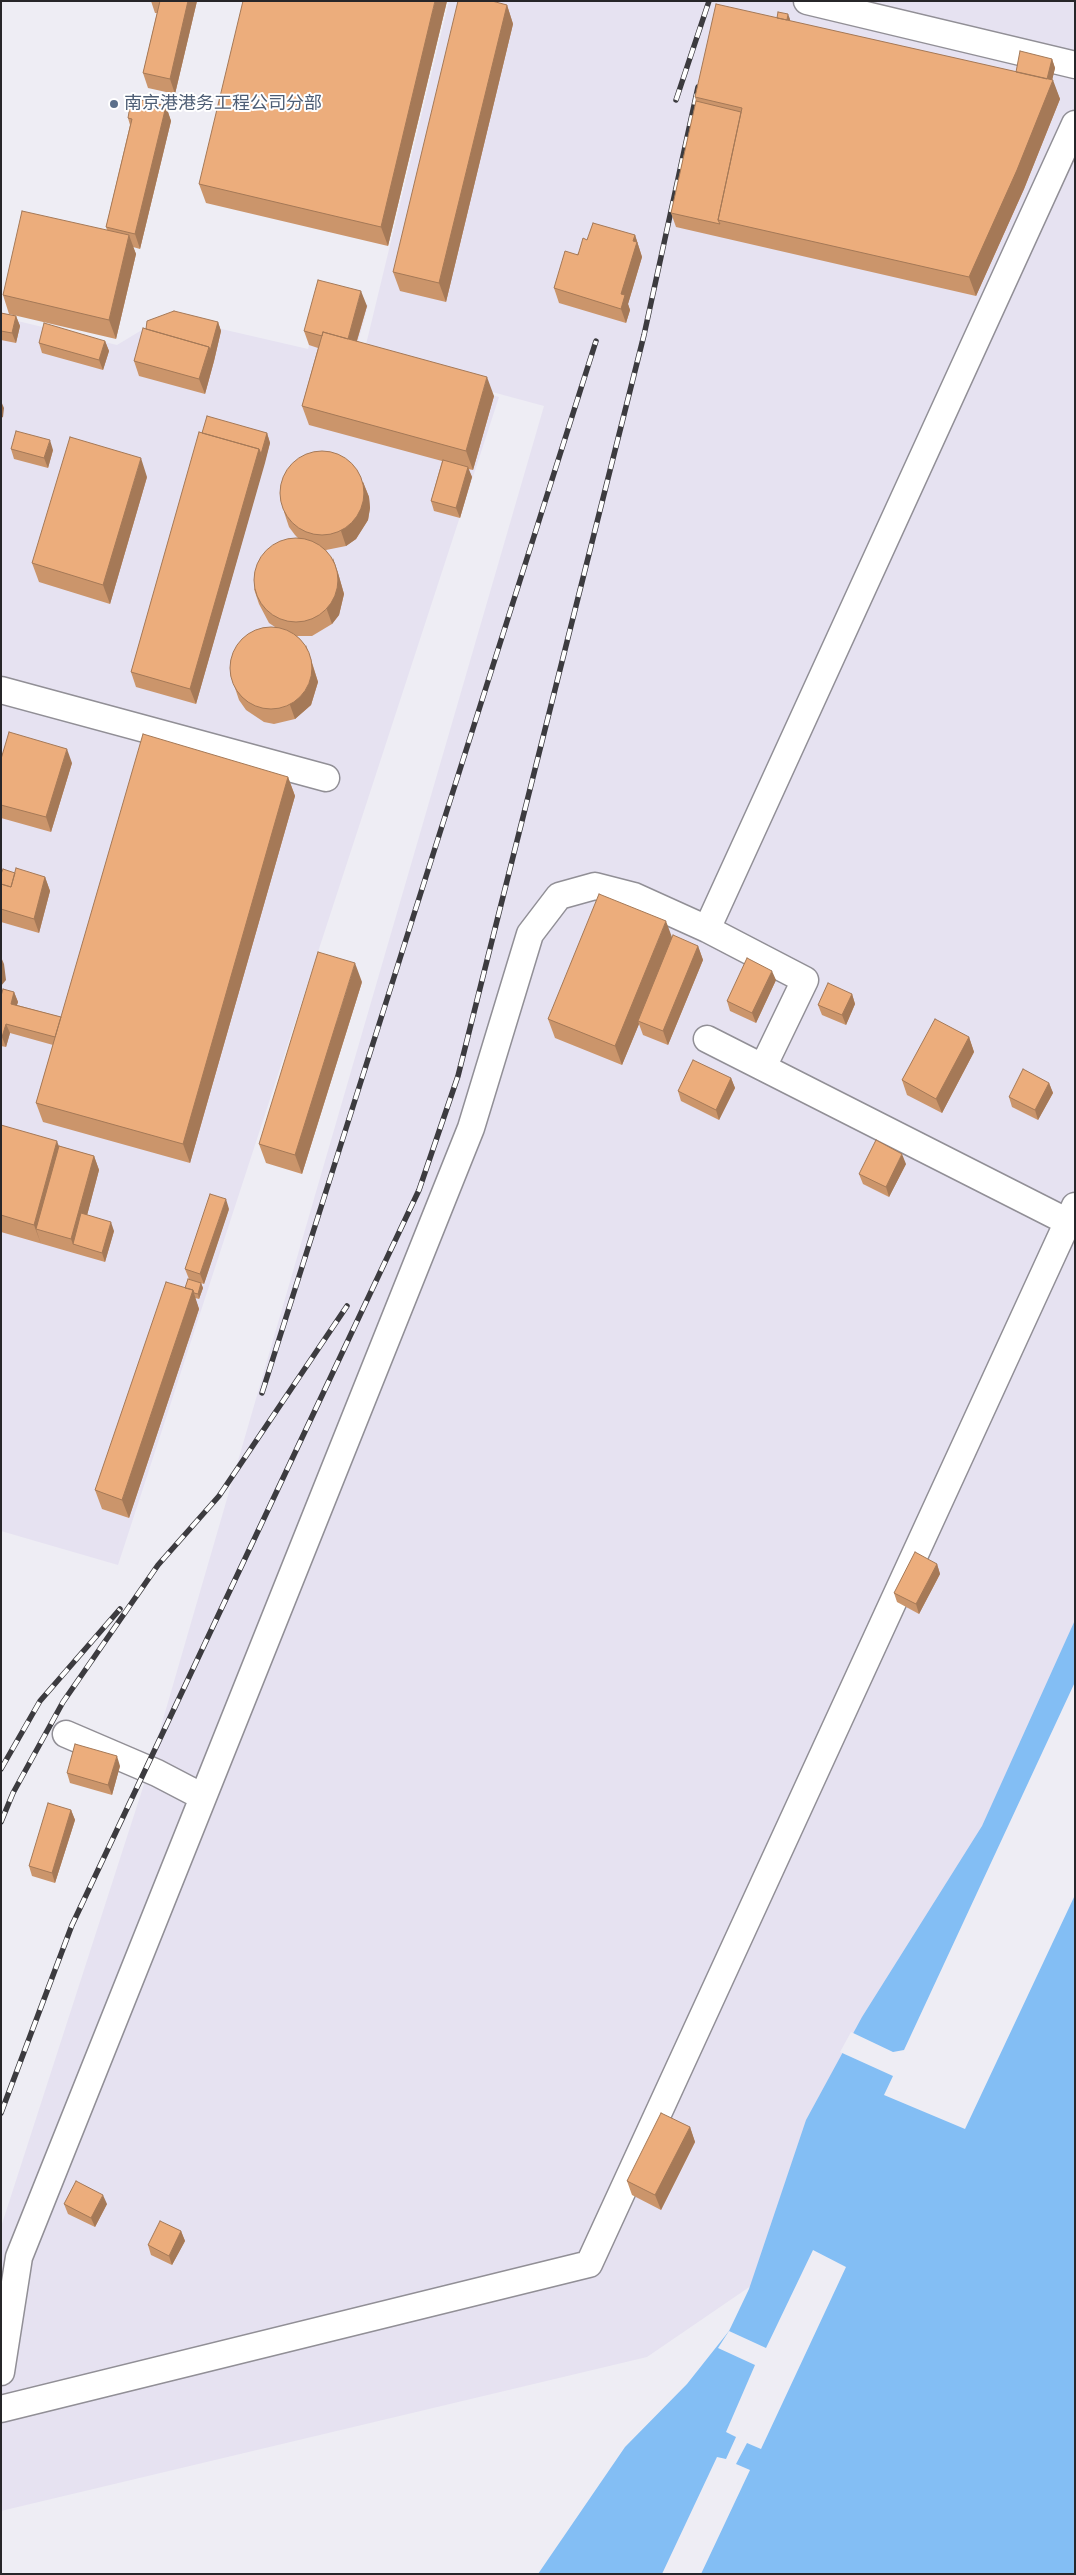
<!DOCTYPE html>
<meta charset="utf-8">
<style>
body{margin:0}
#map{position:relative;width:1076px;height:2575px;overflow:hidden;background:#eeedf4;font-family:"Roboto Serif",serif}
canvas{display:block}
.frame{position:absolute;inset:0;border:2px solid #272629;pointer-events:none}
</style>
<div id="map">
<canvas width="1076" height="2575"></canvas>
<div class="frame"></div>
</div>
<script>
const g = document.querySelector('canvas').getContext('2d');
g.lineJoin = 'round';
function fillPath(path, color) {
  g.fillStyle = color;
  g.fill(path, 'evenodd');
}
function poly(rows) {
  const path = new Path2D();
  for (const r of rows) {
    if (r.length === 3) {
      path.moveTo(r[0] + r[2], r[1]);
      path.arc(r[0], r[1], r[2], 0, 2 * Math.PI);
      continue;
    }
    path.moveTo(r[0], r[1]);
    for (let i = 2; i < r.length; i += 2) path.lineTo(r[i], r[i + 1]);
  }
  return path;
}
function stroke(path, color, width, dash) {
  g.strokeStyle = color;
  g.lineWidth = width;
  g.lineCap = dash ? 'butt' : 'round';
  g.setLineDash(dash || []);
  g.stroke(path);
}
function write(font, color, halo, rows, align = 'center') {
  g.font = font + ' "Roboto Serif","Noto Sans SC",serif';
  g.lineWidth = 4;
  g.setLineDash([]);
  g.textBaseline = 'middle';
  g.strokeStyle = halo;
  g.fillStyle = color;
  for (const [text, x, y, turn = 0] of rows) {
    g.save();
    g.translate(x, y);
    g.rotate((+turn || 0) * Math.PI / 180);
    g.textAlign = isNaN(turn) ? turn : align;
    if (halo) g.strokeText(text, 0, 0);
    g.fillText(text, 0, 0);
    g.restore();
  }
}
const built = poly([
 [449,1,1075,1,1075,1918,973,2134,647,2357,1,2511,1,2227,146,1778,544,406,363,357],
 [324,293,368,305,354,357,499,397,118,1565,1,1531,1,317,117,345,165,316,308,349]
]);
const water = poly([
 [1075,1620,1075,2574,538,2574,625,2447,687,2384,729,2331,749,2289,806,2120,862,2017,982,1826]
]);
const pier = poly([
 [1075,1682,1075,1895,965,2129,884,2095,893,2076,840,2052,851,2032,893,2052,904,2050],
 [813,2250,846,2267,761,2449,747,2443,736,2464,750,2470,701,2574,662,2574,717,2457,726,2459,736,2437,726,2432,755,2365,718,2348,729,2331,766,2348]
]);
const minor = poly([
 [807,1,1075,65],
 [1,690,326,778],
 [707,929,1075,124],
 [707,1039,1068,1222],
 [66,1734,157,1773,203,1797],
 [1,2372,19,2257,471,1128,530,934,559,896,595,886,634,896,707,929,805,980,763,1067],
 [1,2409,589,2264,1075,1206]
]);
const rail = poly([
 [676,100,709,1],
 [262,1393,596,341],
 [1,1769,40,1701,120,1609],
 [1,1822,13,1793,63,1702,158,1565,219,1496,347,1306],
 [1,2113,72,1925,419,1190,458,1076,644,335,698,87]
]);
const wall = poly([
 [151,1,197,1,175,94,148,88,143,73,157,13,155,13],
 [447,1,388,246,206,203,199,184],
 [507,5,513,24,446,302,400,291,393,272],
 [777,18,790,19,790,21,1016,72,1052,59,1055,68,1052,80,1060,99,1024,189,976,296,676,227,671,213,696,101,695,97],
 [166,106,171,121,140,249,133,247,136,254,116,339,9,314,3,295,107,230,106,227,130,125,128,118,135,107],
 [635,235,642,257,628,304,630,310,626,323,559,303,554,288,587,240],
 [367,306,357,341,494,396,473,470,468,469,472,477,460,518,434,511,431,501,442,461,309,425,302,406,318,348,309,345,304,331],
 [1,313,16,316,20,326,16,343,1,340],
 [218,322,221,331,214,361,205,394,139,376,134,361,146,329],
 [105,341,109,351,103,370,42,353,39,343],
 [202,433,267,433,270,443,196,704,136,687,131,672],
 [11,449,53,450,48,468,14,459],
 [147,477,110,604,39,582,32,563],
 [363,482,369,497,370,508,368,520,356,539,346,546,326,550,338,573,344,594,339,615,332,624,312,636,297,636,311,659,318,682,311,705,295,719,274,724,264,722,246,710,239,700,234,685,275,627,269,623,259,604,254,589,298,538,295,535,289,527,284,512],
 [1,759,72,763,51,832,1,818],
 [288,777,295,796,190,1163,43,1122,36,1103,53,1045,10,1033,6,1047,1,1046,1,996,14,992,18,1002,17,1005,61,1017],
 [15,873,45,877,50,891,39,933,1,922,1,874],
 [672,937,698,946,703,960,668,1045,643,1035,639,1024,622,1065,555,1038,548,1019],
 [776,980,756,1023,730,1011,727,1001],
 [362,982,302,1174,266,1163,259,1144],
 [852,994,855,1004,846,1025,822,1015,818,1005],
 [969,1037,974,1052,942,1113,907,1095,902,1080],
 [731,1078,735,1088,719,1120,681,1101,678,1091],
 [1049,1083,1053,1093,1038,1120,1012,1107,1009,1097],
 [1,1125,59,1146,94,1156,99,1170,87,1215,114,1231,105,1262,1,1232],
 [906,1164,889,1197,863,1184,859,1174],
 [229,1209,204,1284,201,1283,203,1288,199,1299,195,1298,199,1309,129,1518,102,1509,95,1490,185,1288,189,1279,185,1269],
 [937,1564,940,1574,919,1614,897,1602,894,1593],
 [120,1766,112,1795,70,1783,67,1773],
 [71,1810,75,1820,55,1883,32,1876,29,1866],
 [690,2127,695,2142,661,2210,632,2195,627,2181],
 [64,2204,107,2204,95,2227,68,2214],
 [181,2231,185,2241,172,2265,151,2255,148,2245]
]);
const shadedWall = poly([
 [188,1,197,1,175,94,170,79],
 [435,1,447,1,388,246,381,227],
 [507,5,513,24,446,302,439,283],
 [788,14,790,19,786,37,784,32],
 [1052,59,1055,68,1051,85,1053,80,1060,99,1024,189,976,296,969,277,1045,86],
 [166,106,171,121,140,249,135,234],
 [129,235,136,254,116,339,109,320],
 [635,235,642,257,628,304,630,310,626,323,621,309,621,294],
 [361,291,367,306,352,357,347,343],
 [16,316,20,326,16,343,12,333],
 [218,322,221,331,214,361,205,394,199,379,209,347],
 [105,341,109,351,103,370,99,360],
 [487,377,494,396,473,470,466,451],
 [1,401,4,408,3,417,1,418],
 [267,433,270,443,265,463,261,454],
 [50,440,53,450,48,468,44,458],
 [259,449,265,463,196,704,190,689],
 [141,458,147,477,110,604,103,585],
 [468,467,472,477,460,518,456,508],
 [363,482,369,497,370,508,368,520,356,539,346,546,341,531],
 [333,558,338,573,344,594,339,615,332,624,327,610],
 [306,645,318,682,311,705,295,719,290,705],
 [67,749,72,763,51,832,46,817],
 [288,777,295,796,190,1163,183,1144],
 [45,877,50,891,39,933,34,919],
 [666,921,673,940,638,1021,639,1024,622,1065,615,1046],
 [698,946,703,960,668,1045,663,1031],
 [1,957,4,964,6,980,1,986],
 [355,963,362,982,302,1174,295,1155],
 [772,971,776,980,756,1023,752,1013],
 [14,992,18,1002,14,1013,11,1004],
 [852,994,855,1004,846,1025,842,1015],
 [6,1024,10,1033,6,1047,2,1037],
 [969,1037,974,1052,942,1113,936,1099],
 [731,1078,735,1088,719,1120,716,1110],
 [1049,1083,1053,1093,1038,1120,1035,1110],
 [57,1141,64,1160,36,1229,41,1244,34,1225],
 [902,1154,906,1164,889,1197,886,1187],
 [94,1156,99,1170,79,1246,73,1244,71,1239],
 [226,1199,229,1209,204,1284,200,1274],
 [111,1222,114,1231,105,1262,102,1253],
 [201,1283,203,1288,199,1299,198,1294],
 [193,1290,199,1309,129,1518,122,1500],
 [937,1564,940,1574,919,1614,916,1604],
 [117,1756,120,1766,112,1795,108,1785],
 [71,1810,75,1820,55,1883,52,1873],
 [690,2127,695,2142,661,2210,655,2195],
 [103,2195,107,2204,95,2227,91,2218],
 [181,2231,185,2241,172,2265,169,2256]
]);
const building = poly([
 [160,1,188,1,170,79,143,73,160,1],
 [243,1,435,1,381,227,199,184,243,1],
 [458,1,492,1,507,5,439,283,393,272,458,1],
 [716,4,1053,80,1017,170,969,277,718,220,742,108,695,97,716,4],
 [778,12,788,14,787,20,777,18,778,12],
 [1020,51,1052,59,1047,79,1016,72,1020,51],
 [137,99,166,106,135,234,106,227,132,119,128,118,130,106,135,107,137,99],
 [696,101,741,112,718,220,720,224,671,213,696,101],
 [22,211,129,235,109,320,3,295,22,211],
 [593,223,635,235,633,241,637,242,621,294,625,295,621,309,554,288,565,251,578,255,583,238,587,240,593,223],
 [318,280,361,291,348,339,323,332,322,336,304,331,318,280],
 [174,311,218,322,210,351,209,347,146,329,147,321,174,311],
 [1,313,16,316,12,333,1,331,1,313],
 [44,323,105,341,99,360,39,343,44,323],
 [143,328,209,347,199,379,134,361,143,328],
 [323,332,487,377,466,451,302,406,323,332],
 [207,416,267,433,261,454,259,449,202,433,207,416],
 [16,431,50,440,44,458,11,449,16,431],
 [199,432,259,449,190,689,131,672,199,432],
 [70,437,141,458,103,585,32,563,70,437],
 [322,493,42],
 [443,460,468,467,456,508,431,501,443,460],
 [296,580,42],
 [271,668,41],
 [9,732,67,749,46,817,1,805,1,759,9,732],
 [143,734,288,777,183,1144,36,1103,143,734],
 [16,868,45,877,34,919,1,909,1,884,11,887,16,868],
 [3,869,15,873,11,887,1,884,1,874,3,869],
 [599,894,666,921,615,1046,548,1019,599,894],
 [673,935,698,946,663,1031,638,1021,673,935],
 [318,952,355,963,295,1155,259,1144,318,952],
 [747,958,772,971,752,1013,727,1001,747,958],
 [828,983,852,994,842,1015,818,1005,828,983],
 [3,989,14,992,11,1004,61,1017,55,1037,6,1024,2,1037,1,1037,1,996,3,989],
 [935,1019,969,1037,936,1099,902,1080,935,1019],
 [693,1060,731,1078,716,1110,678,1091,693,1060],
 [1023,1069,1049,1083,1035,1110,1009,1097,1023,1069],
 [1,1125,57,1141,34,1225,1,1215,1,1125],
 [876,1140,902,1154,886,1187,859,1174,876,1140],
 [59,1146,94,1156,71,1239,36,1229,59,1146],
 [210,1194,226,1199,200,1274,185,1269,210,1194],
 [81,1213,111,1222,102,1253,73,1244,81,1213],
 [188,1279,201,1283,198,1294,194,1293,193,1290,185,1288,188,1279],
 [166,1282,193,1290,122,1500,95,1490,166,1282],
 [915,1552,937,1564,916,1604,894,1593,915,1552],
 [75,1744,117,1756,108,1785,67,1773,75,1744],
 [48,1803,71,1810,52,1873,29,1866,48,1803],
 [661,2113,690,2127,655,2195,627,2181,661,2113],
 [76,2181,103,2195,91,2218,64,2204,76,2181],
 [160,2221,181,2231,169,2256,148,2245,160,2221]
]);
const markers = [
 [114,104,5,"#5c6f8a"]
];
const serviceNames = [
 ["南京港港务工程公司分部",124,104]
];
fillPath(built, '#e6e2f1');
fillPath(water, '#83bef4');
fillPath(pier, '#eeedf4');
stroke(minor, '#918f96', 29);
stroke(minor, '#fff', 26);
stroke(rail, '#3c3b3f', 5.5);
stroke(rail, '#fff', 4, [11]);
fillPath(wall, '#cb956b');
fillPath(shadedWall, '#a57957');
fillPath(building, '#ecad7c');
stroke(building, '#a57957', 1);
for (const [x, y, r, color] of markers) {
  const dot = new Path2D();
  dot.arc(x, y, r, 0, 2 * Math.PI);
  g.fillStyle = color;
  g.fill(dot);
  stroke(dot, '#fff', 2);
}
write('18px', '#4e5e75', '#fff', serviceNames, 'left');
</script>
